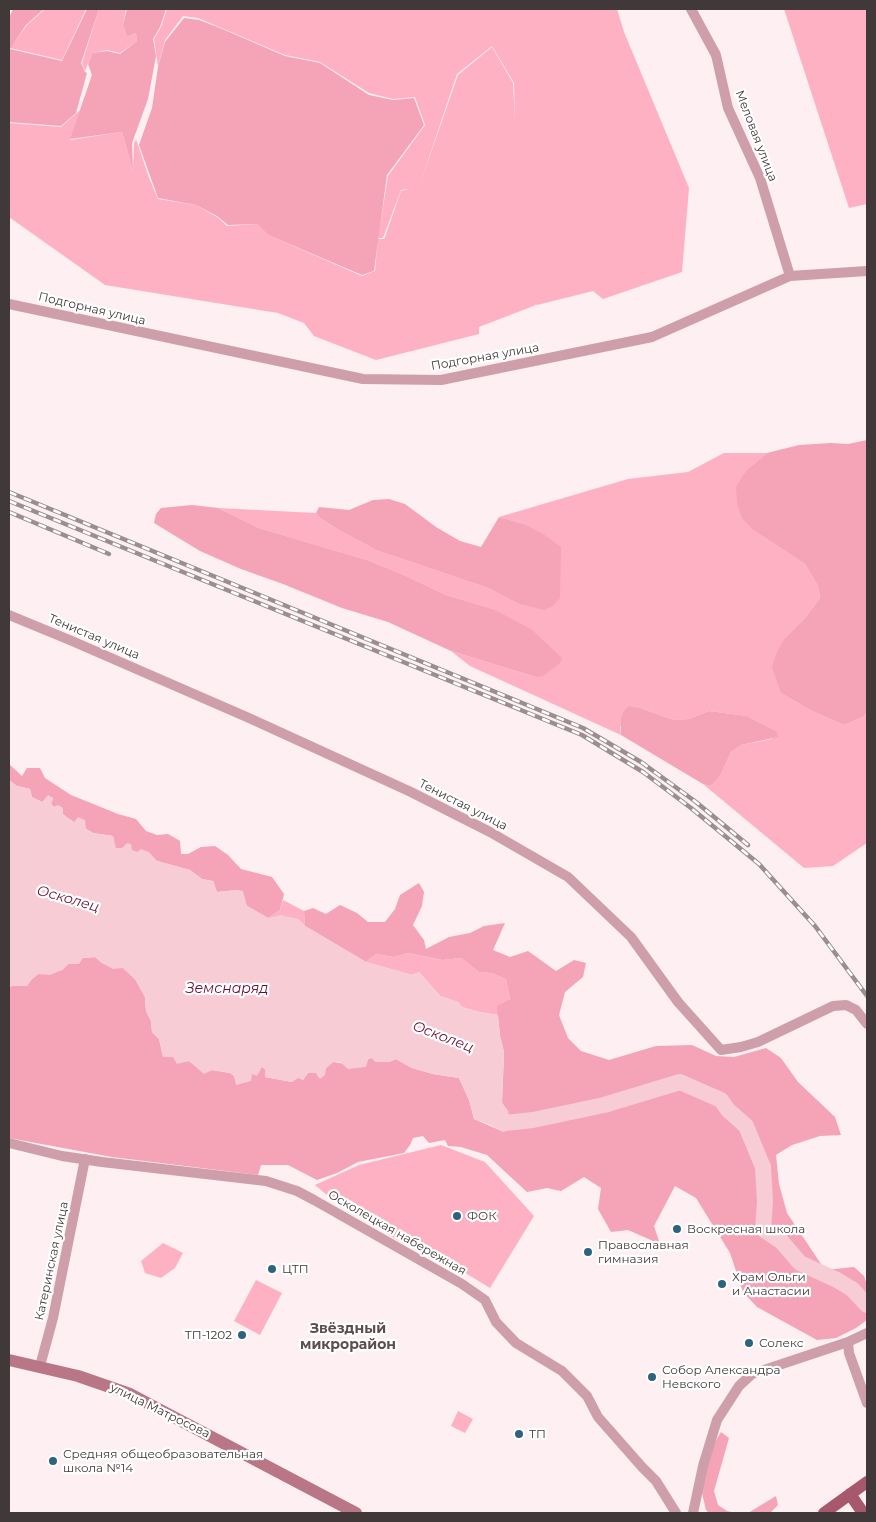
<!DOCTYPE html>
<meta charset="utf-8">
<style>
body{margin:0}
#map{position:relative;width:876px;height:1522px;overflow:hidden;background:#fdeff2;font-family:Montserrat,sans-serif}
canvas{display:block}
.frame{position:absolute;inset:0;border:10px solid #413839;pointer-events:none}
</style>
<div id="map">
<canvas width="876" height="1522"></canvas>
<div class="frame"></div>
</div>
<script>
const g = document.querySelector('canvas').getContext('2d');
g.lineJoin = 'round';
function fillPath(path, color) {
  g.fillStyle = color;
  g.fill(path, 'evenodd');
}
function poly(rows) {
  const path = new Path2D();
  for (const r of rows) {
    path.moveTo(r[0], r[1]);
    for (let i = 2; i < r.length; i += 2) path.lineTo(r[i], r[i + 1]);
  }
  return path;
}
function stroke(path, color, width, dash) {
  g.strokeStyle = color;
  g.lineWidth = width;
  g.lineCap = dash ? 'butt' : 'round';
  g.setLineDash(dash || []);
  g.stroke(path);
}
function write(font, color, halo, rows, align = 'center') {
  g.font = font + ' Montserrat,sans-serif';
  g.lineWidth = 4.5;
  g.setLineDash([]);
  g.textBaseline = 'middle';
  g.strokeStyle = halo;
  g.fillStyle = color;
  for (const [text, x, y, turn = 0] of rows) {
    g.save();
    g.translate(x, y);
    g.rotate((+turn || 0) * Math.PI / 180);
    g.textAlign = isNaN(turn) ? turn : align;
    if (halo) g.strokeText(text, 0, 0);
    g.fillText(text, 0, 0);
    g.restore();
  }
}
const green = poly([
 [45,9,86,9,62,60,10,48,27,25],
 [99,9,126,9,123,25,127,37,136,33,137,41,120,53,107,50,92,53,85,71,82,63],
 [167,9,617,9,624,32,689,188,682,272,603,299,593,291,537,305,534,303,536,305,479,327,479,334,376,360,314,336,304,323,278,313,105,285,9,217,9,123,61,127,80,110,70,140,122,132,133,171,134,144,136,139,149,178,158,199,196,205,217,217,227,226,257,224,268,235,362,276,375,271,378,239,384,239,385,237,401,191,409,189,401,190,383,238,378,238,388,176,425,125,415,97,393,99,369,93,320,62,285,55,198,18,183,16,165,40,158,67,154,39,161,27],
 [492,46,514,83,515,121,513,83,492,47,458,75,419,187,457,74],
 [784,9,867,9,867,204,849,208],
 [724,453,767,453,749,468,753,530,805,564,818,586,820,598,805,618,785,638,781,693,810,710,844,725,863,717,867,712,867,843,833,866,804,868,703,784,711,786,720,776,731,752,741,745,772,739,776,731,747,716,709,711,689,719,674,720,643,709,620,727,621,735,470,666,451,651,536,677,493,609,446,595,404,575,367,560,259,528,218,508,316,513,320,518,339,530,376,550,488,588,517,603,524,524,499,517,628,479,688,472],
 [283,900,304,911,305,926,298,919,268,918,280,910],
 [408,953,441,960,461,958,479,972,491,973,506,979,510,999,498,1006,498,1015,479,1012,462,1007,458,1002,440,996,419,972,412,975,366,962,376,954,394,957],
 [441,1145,485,1162,534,1216,490,1288,467,1274,397,1240,333,1200,315,1185,359,1165],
 [163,1243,183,1253,175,1268,161,1278,145,1273,141,1261],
 [256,1280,282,1293,260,1335,234,1321],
 [458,1411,473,1419,465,1433,451,1426]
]);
const forest = poly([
 [13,9,44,9,26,25,10,49,62,61,87,9,99,9,81,63,85,72,87,73,76,113,61,126,9,122,9,18],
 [127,9,166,9,160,27,153,39,156,56,148,99,132,143,133,171,122,132,70,139,92,75,88,64,92,53,107,51,120,54,137,41,136,33,127,37,123,25],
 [184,18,199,20,220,28,285,56,320,63,369,95,393,100,414,98,424,125,387,175,374,271,362,275,268,235,257,224,228,225,217,216,196,205,158,198,139,145,152,108,158,67,165,42],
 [867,440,867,712,863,717,844,725,810,710,781,693,772,667,777,652,785,638,805,618,820,598,818,586,805,564,753,530,742,518,737,504,736,487,742,477,749,468,767,453,799,445,831,443,848,444],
 [389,499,405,504,436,527,460,541,481,547,499,517,524,524,543,534,561,547,560,598,553,606,544,610,517,603,488,588,376,550,339,530,320,518,316,513,319,507,349,510,373,500],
 [192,505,218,508,259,528,367,560,404,575,446,595,493,609,531,629,562,658,560,663,543,676,536,677,451,651,388,622,342,608,283,584,241,569,200,551,154,523,156,514,161,508],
 [629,706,643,709,674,720,689,719,709,711,747,716,776,731,778,737,741,745,731,752,720,776,711,786,703,784,621,735,621,719,624,711],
 [9,764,22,776,27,768,40,768,45,778,71,795,118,814,136,819,146,831,157,835,168,834,180,841,181,854,188,854,201,847,215,846,228,855,241,869,272,877,284,894,280,910,268,918,247,906,238,890,217,892,213,881,202,879,190,870,157,861,137,852,115,848,113,836,93,833,69,819,54,807,51,804,53,798,42,802,32,797,30,789,17,786,9,780],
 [419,883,424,892,422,906,413,925,424,940,426,949,449,937,470,933,484,926,505,923,493,950,510,957,528,951,556,971,574,960,586,963,583,977,565,992,559,1015,568,1038,581,1051,609,1060,656,1046,692,1045,716,1056,734,1057,766,1048,781,1058,798,1082,835,1117,841,1135,820,1136,792,1145,776,1155,779,1184,787,1213,825,1270,854,1267,864,1276,867,1285,867,1320,856,1328,836,1338,817,1340,757,1307,743,1292,730,1253,696,1198,675,1186,654,1226,660,1244,628,1230,611,1232,598,1209,601,1188,584,1177,561,1191,547,1188,527,1192,487,1155,461,1147,448,1146,445,1140,429,1143,423,1136,413,1138,410,1145,404,1153,358,1162,337,1173,317,1180,288,1165,261,1165,258,1175,112,1157,9,1138,9,987,12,986,27,986,31,980,38,974,62,970,68,964,83,958,95,957,102,963,123,968,135,979,145,997,146,1011,151,1021,152,1032,159,1039,163,1056,173,1057,182,1062,189,1061,204,1073,212,1070,230,1073,234,1076,237,1085,262,1067,265,1069,265,1077,292,1082,298,1077,303,1080,308,1073,316,1072,319,1078,326,1068,333,1062,365,1067,368,1059,372,1058,376,1062,389,1062,396,1059,412,1068,433,1074,459,1078,469,1100,474,1119,504,1132,509,1124,508,1111,502,1103,504,1052,500,1036,497,1006,510,999,506,979,491,973,479,972,461,958,442,960,408,953,394,957,376,954,366,962,305,926,304,911,313,908,326,914,340,905,357,913,368,922,385,922,395,909,400,895],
 [721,1432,729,1438,714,1491,718,1505,727,1511,736,1513,709,1513,706,1510,702,1493,703,1477,715,1442],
 [776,1496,778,1505,770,1513,748,1513]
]);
const water = poly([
 [9,780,17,786,30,789,32,797,42,802,48,795,53,798,51,804,53,807,58,805,63,808,63,815,74,822,78,817,85,820,86,829,93,833,113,836,116,848,122,848,127,843,131,844,132,850,137,852,141,849,149,852,157,861,190,870,202,879,213,881,217,892,238,890,243,891,247,906,268,918,281,915,298,919,305,926,366,962,412,975,419,972,440,996,458,1002,462,1007,479,1012,498,1015,500,1036,504,1052,502,1103,508,1111,509,1124,504,1132,488,1124,474,1119,469,1100,459,1078,433,1074,412,1068,396,1059,389,1062,376,1062,372,1058,368,1059,366,1067,348,1069,340,1062,333,1062,326,1068,325,1075,320,1079,316,1073,308,1073,303,1080,298,1078,292,1082,265,1077,265,1069,262,1067,257,1076,252,1074,251,1081,236,1085,234,1076,230,1073,212,1070,204,1074,189,1061,177,1064,173,1057,163,1057,159,1039,152,1032,151,1021,146,1011,145,997,135,979,123,968,113,969,102,963,95,957,83,958,79,964,68,964,62,970,50,975,38,974,31,980,27,986,12,986,9,987]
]);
const river = poly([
 [496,1109,500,1119,505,1123,533,1120,604,1105,680,1082,721,1100,728,1110,746,1126,763,1167,765,1202,763,1229,781,1241,800,1263,837,1280,852,1289,867,1305]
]);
const minor = poly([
 [691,9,716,55,728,108,760,178,790,276],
 [9,304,363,379,441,380,652,337,790,276,867,271],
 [9,615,72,641,249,718,411,792,490,832,568,877,631,937,678,1002,721,1050,741,1047,758,1042,833,1006,846,1005,856,1010,867,1024],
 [9,1143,62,1156,102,1162,266,1181,297,1191,314,1200,462,1284,485,1300,496,1322,516,1343,562,1371,587,1396,598,1417,642,1467,656,1481,676,1513],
 [848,1342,849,1353,867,1403],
 [40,1366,53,1318,85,1159],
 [693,1513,703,1466,717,1420,739,1386,752,1374,848,1342,867,1333]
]);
const secondary = poly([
 [9,1360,78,1376,130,1394,356,1513]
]);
const primary = poly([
 [850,1494,863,1513],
 [824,1513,867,1482]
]);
const rail = poly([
 [9,492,583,728,641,762,696,802,748,845],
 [9,501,582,735,643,772,691,808,759,864,815,926,867,996],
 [9,512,109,554]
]);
const markers = [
 [457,1216,5,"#2e637f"],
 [677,1229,5,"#2e637f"],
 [588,1252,5,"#2e637f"],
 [272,1269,5,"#2e637f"],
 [722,1284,5,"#2e637f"],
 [242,1335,5,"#2e637f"],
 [749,1343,5,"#2e637f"],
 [652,1377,5,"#2e637f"],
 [519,1434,5,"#2e637f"],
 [53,1461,5,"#2e637f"]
];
const streetNames = [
 ["Меловая улица",756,136,69],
 ["Подгорная улица",92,309,13],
 ["Подгорная улица",485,357,-10],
 ["Тенистая улица",94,637,23],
 ["Тенистая улица",463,805,27],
 ["Осколецкая набережная",397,1233,30],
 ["Катеринская улица",52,1261,-78],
 ["улица Матросова",160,1411,26]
];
const poiNames = [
 ["ФОК",467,1216],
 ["Воскресная школа",687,1229],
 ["Православная",598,1245],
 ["гимназия",598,1259],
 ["ЦТП",282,1269],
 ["Храм Ольги",732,1277],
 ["и Анастасии",732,1291],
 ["ТП-1202",232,1335,"right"],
 ["Солекс",759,1343],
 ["Собор Александра",662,1370],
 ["Невского",662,1384],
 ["ТП",529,1434],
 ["Средняя общеобразовательная",63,1454],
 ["школа №14",63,1468]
];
const waterNames = [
 ["Осколец",68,899,16],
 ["Земснаряд",227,989],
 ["Осколец",443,1037,21]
];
const neighbourhoodNames = [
 ["Звёздный",348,1329],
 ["микрорайон",348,1345]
];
fillPath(green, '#feb1c3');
fillPath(forest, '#f5a3b7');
fillPath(water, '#f7ccd5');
stroke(river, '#f7ccd5', 16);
stroke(minor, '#ce9faa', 10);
stroke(secondary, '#b87686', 12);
stroke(primary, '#a7586d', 12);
stroke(rail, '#9a8e90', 4.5);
stroke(rail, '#fff', 2.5, [8]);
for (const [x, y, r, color] of markers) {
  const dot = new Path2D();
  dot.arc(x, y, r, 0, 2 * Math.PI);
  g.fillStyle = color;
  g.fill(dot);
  stroke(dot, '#fff', 2);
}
write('12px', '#413839', '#fff', streetNames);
write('12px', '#413839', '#fff', poiNames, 'left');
write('italic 14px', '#680e32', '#fff', waterNames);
write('bold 14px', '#5f4c50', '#fff', neighbourhoodNames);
</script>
